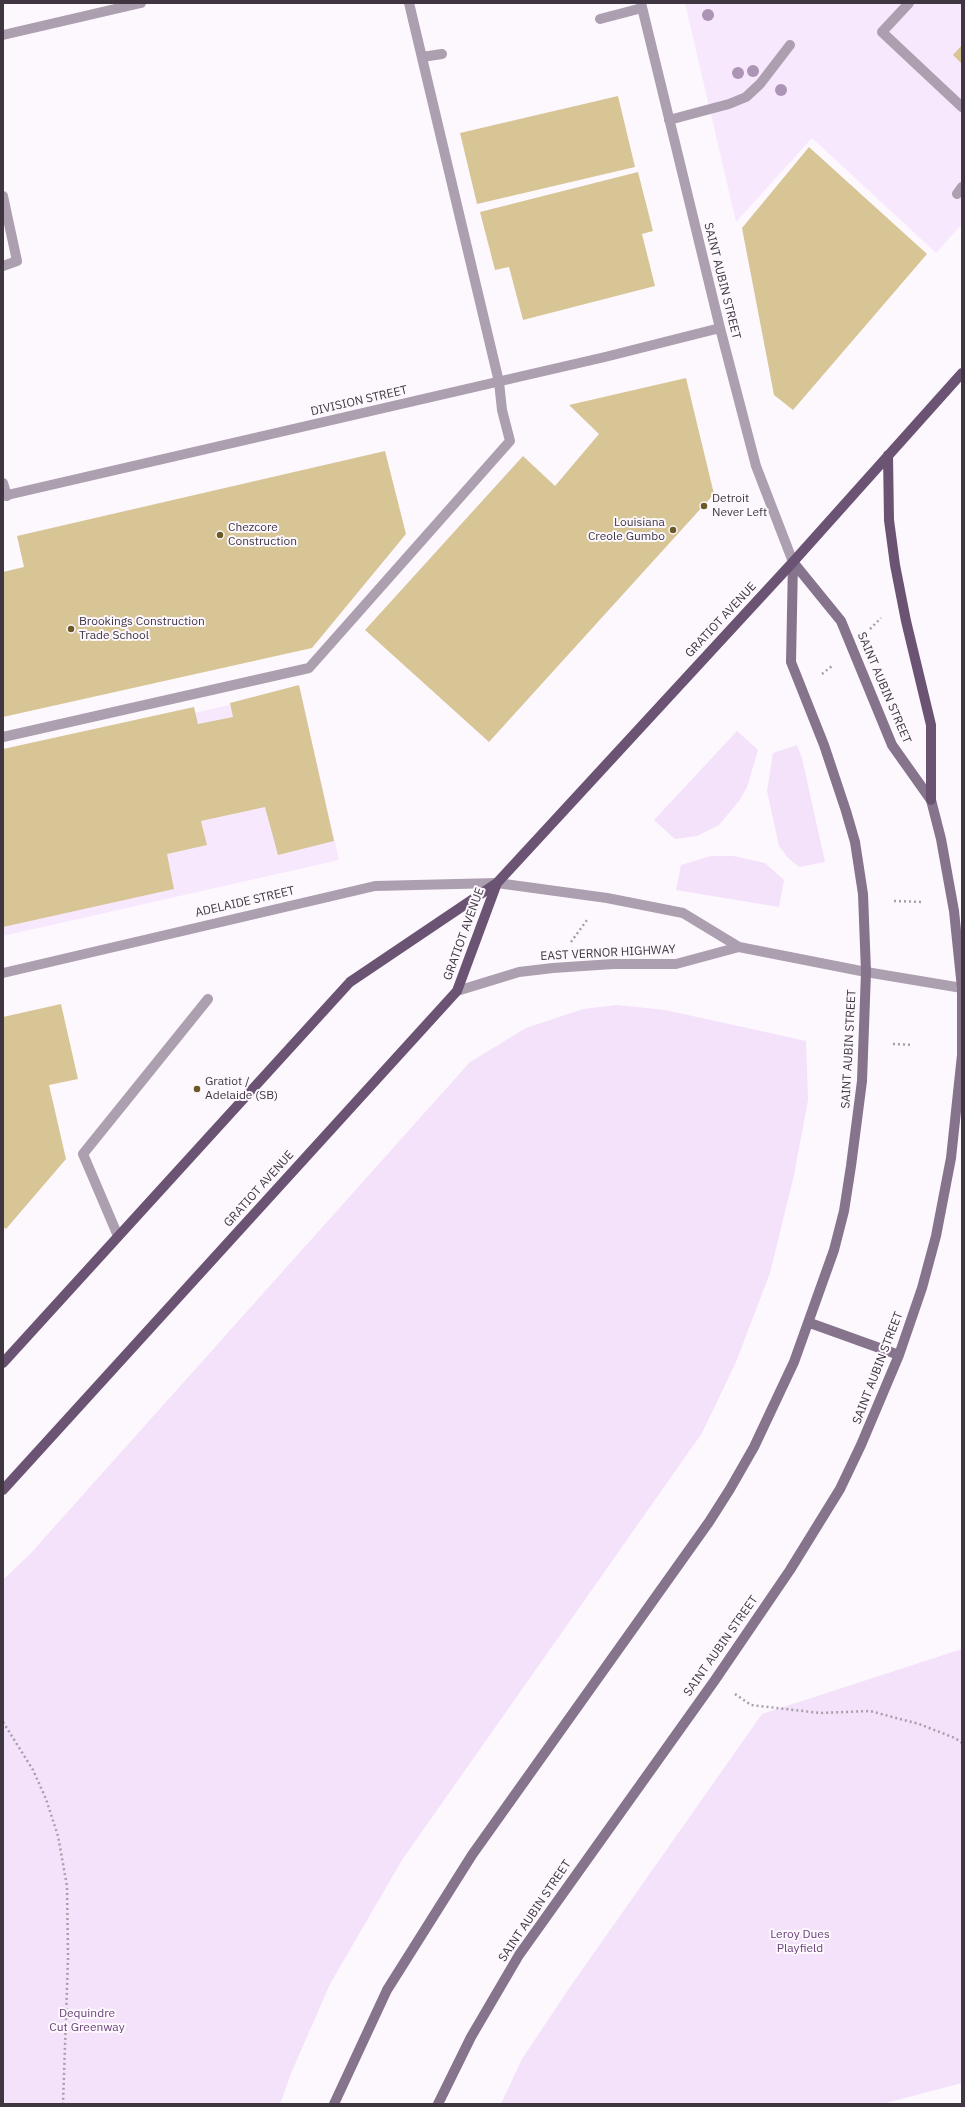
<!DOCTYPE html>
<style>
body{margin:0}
#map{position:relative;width:965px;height:2107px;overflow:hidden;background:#fdf8fe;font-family:"IBM Plex Sans",sans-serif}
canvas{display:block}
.frame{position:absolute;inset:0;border:4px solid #3f3642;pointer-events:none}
</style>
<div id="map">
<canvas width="965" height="2107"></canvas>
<div class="frame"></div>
</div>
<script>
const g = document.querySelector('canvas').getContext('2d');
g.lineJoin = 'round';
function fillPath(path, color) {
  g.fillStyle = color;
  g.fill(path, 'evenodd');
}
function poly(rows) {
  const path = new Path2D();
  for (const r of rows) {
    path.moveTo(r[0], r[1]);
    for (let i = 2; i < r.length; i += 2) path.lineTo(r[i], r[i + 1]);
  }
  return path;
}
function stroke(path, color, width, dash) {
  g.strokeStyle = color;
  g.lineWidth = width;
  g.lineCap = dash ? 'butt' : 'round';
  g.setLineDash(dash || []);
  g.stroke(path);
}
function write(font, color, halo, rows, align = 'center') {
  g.font = font + ' "IBM Plex Sans",sans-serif';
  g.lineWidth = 4;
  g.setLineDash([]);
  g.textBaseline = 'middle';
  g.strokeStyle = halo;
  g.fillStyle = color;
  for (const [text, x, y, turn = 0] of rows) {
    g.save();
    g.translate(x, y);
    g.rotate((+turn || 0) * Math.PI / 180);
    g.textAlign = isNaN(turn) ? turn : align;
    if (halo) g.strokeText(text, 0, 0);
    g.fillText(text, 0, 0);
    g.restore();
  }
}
const built = poly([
 [685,3,962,3,962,224,936,253,812,138,736,222],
 [300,689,339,860,3,936,3,756]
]);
const green = poly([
 [737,731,758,750,747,787,739,801,719,825,697,836,675,839,654,820],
 [797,745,802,758,825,862,799,867,788,858,779,846,767,791,773,753],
 [711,856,733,856,765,863,784,880,779,907,676,890,681,865],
 [617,1005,665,1010,806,1041,808,1100,794,1175,770,1273,736,1362,702,1433,402,1860,330,1984,292,2071,280,2104,3,2104,3,1580,30,1554,470,1062,526,1028,583,1009],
 [962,1649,962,2083,882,2104,501,2104,522,2059,570,1987,762,1714]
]);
const building = poly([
 [962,45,962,64,953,55],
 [618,96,635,167,477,204,460,133],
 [809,147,927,254,793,410,774,395,742,228],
 [638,172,653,231,642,234,655,286,523,320,509,267,495,270,480,212],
 [686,378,714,494,489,742,365,630,523,456,555,486,599,434,569,405],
 [385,451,406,534,312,648,3,717,3,572,24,567,17,536],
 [299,685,334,841,278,855,265,807,201,821,207,845,167,854,174,889,3,927,3,749,194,707,198,724,233,717,230,703],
 [61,1004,78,1079,49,1085,66,1159,6,1229,3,1227,3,1017]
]);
const path = poly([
 [870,629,881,618],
 [822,674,832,666],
 [894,901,924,902],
 [571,942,587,920],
 [893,1044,913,1045],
 [735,1694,751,1705,820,1713,870,1711,919,1724,955,1738,962,1743],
 [3,1722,33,1770,46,1799,58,1836,67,1886,68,1958,63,2104]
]);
const service = poly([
 [909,3,882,32,962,107],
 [600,19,642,8],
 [422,57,442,54],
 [669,120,729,104,746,97,760,84,790,45],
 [957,194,962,187],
 [3,196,17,261,3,266],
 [3,483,7,496],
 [3,737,309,668,510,441,502,410,499,382,409,3],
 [118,1236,83,1154,208,999]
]);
const minor = poly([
 [641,3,720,328,756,466,793,562],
 [3,35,141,3],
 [3,496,605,357,720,328],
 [3,973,375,886,497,883]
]);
const tertiary = poly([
 [497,883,607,898,683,913,739,947,866,972,962,988],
 [457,991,519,972,553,968,613,964,676,964,739,947]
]);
const secondary = poly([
 [810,1323,899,1355],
 [334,2104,387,1990,472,1855,709,1522,730,1489,754,1447,794,1362,834,1250,844,1211,851,1166,862,1081,866,972,863,894,855,842,846,811,824,745,791,662,793,562],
 [438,2104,471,2037,519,1955,715,1680,790,1570,840,1489,861,1445,899,1355,922,1288,936,1236,951,1158,962,1055,962,988,954,911,941,839,931,800,892,745,841,621,793,562]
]);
const primary = poly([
 [888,455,889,520,895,565,906,621,931,725,931,800],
 [3,1363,350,982,497,883,793,562,962,373],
 [3,1490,457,991,497,883]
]);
const trees = [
 [708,15],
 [753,71],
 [738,73],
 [781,90]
];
const markers = [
 [704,506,4,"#6b5927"],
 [673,530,4,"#6b5927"],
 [220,535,4,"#6b5927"],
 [71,629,4,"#6b5927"],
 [197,1089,4,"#6b5927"]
];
const streetNames = [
 ["SAINT AUBIN STREET",722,281,76],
 ["DIVISION STREET",359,401,-13],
 ["GRATIOT AVENUE",721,620,-47],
 ["SAINT AUBIN STREET",884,688,67],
 ["ADELAIDE STREET",245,902,-13],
 ["GRATIOT AVENUE",464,934,-70],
 ["EAST VERNOR HIGHWAY",608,953,-3],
 ["SAINT AUBIN STREET",849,1049,-87],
 ["GRATIOT AVENUE",259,1189,-48],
 ["SAINT AUBIN STREET",878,1368,-69],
 ["SAINT AUBIN STREET",721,1646,-55],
 ["SAINT AUBIN STREET",535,1911,-56]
];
const poiNames = [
 ["Detroit",712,499],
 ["Never Left",712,513],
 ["Louisiana",665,523,"right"],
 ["Creole Gumbo",665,537,"right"],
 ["Chezcore",228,528],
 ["Construction",228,542],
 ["Brookings Construction",79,622],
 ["Trade School",79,636],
 ["Gratiot /",205,1082],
 ["Adelaide (SB)",205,1096]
];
const parkNames = [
 ["Leroy Dues",800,1935],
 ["Playfield",800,1949],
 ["Dequindre",87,2014],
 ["Cut Greenway",87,2028]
];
fillPath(built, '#f8e8fd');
fillPath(green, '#f4e1fa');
fillPath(building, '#d7c596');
stroke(path, '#a69fa8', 2.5, [2, 3]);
stroke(service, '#ac9fb0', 10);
stroke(minor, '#ac9fb0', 10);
stroke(tertiary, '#ac9fb0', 10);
stroke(secondary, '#86738c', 10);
stroke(primary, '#6b5473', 10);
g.fillStyle = '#ac94b4';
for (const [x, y] of trees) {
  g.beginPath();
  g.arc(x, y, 6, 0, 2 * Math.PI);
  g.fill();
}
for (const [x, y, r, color] of markers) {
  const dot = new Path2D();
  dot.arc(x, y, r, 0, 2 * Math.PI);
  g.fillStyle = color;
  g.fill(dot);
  stroke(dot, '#fdf8fe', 1.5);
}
write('12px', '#3f3642', '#fdf8fe', streetNames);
write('12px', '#3f3642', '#fdf8fe', poiNames, 'left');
write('12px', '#6a4378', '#fdf8fe', parkNames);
</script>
